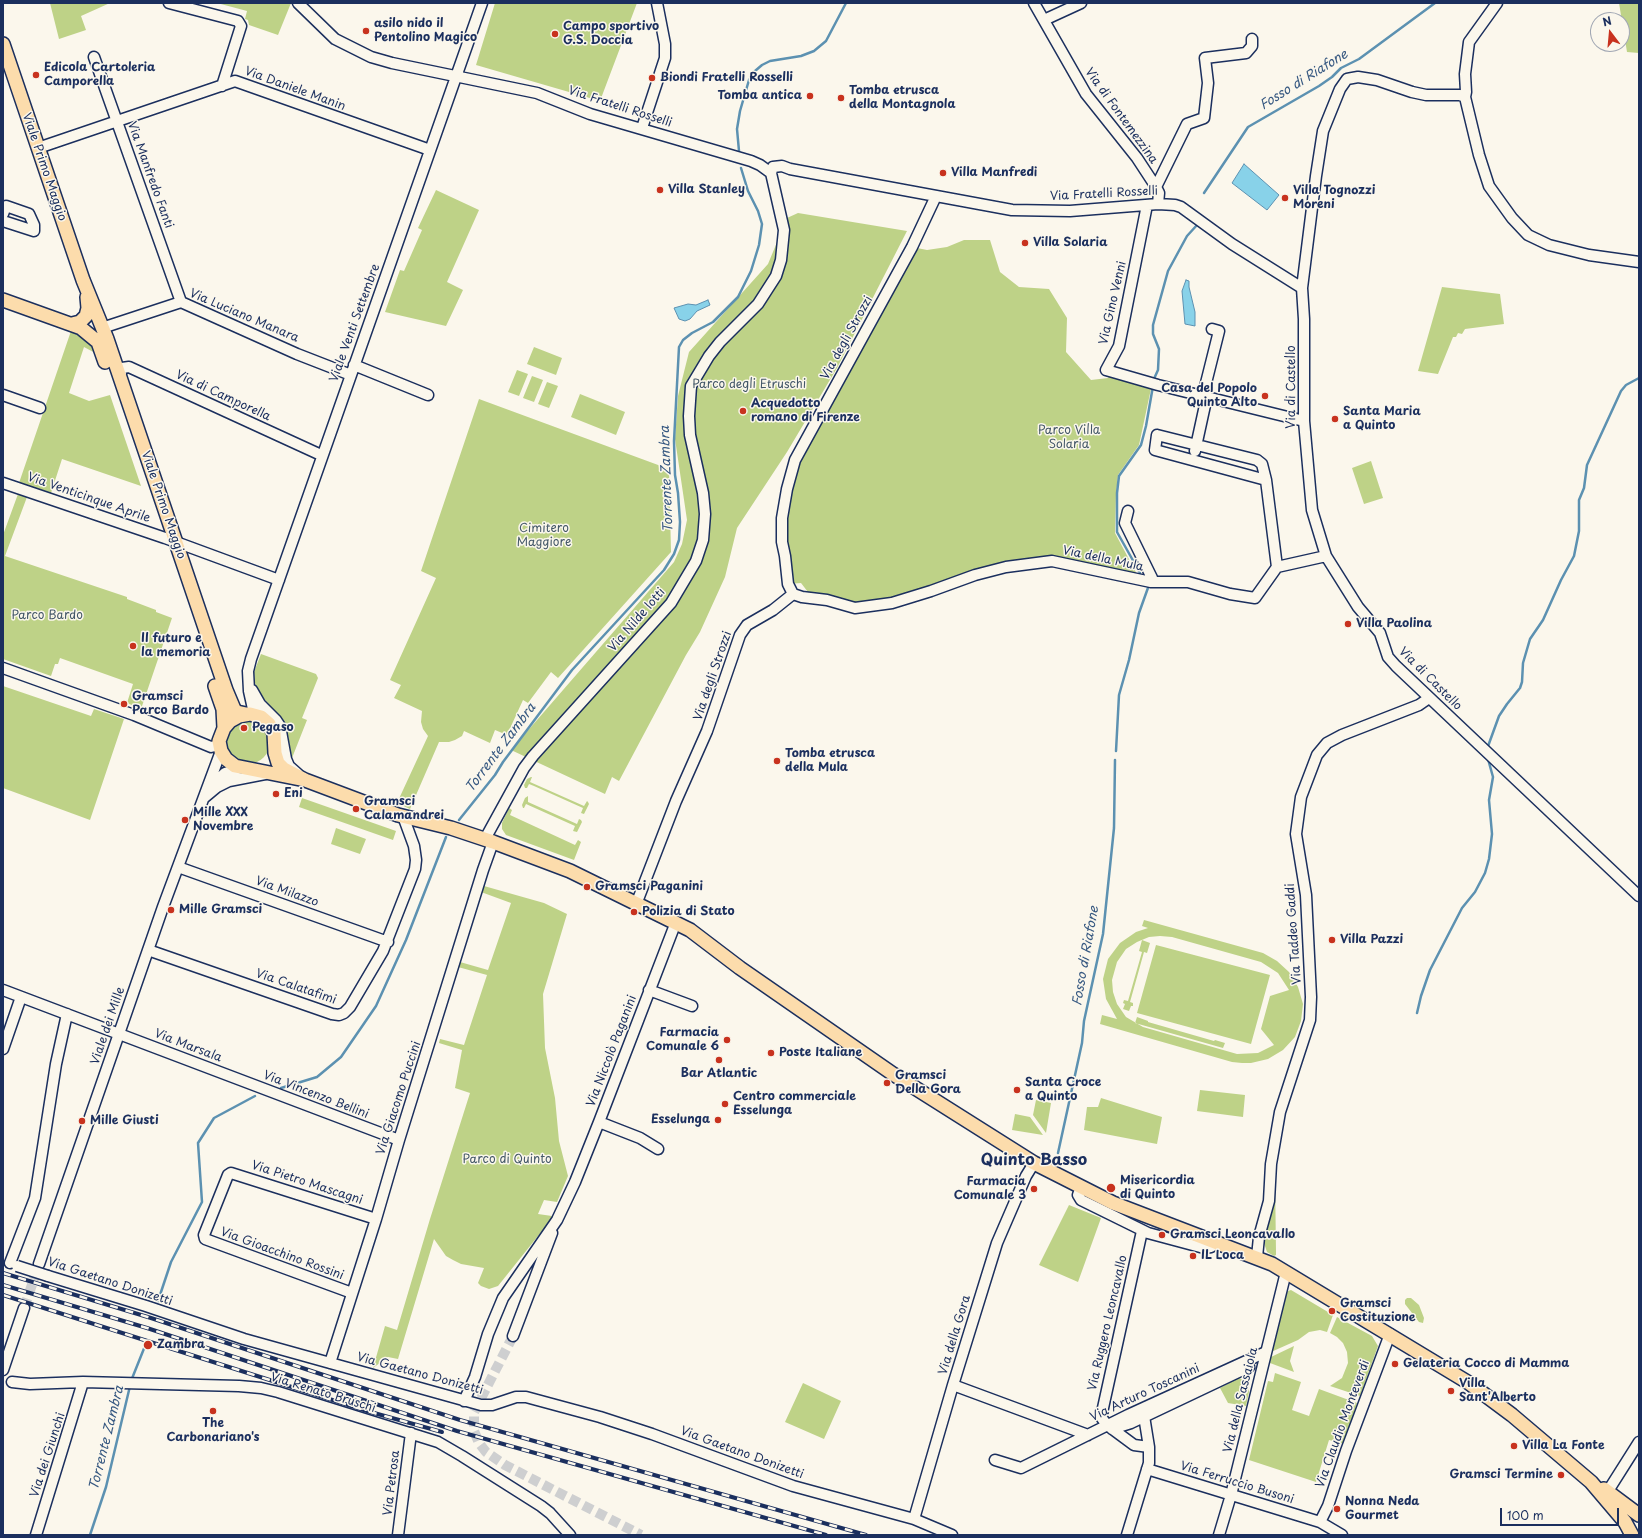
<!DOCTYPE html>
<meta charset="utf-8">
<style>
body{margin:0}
#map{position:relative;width:1642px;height:1538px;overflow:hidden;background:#fbf7ec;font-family:"Playpen Sans",sans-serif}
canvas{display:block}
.frame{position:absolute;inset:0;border:4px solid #1b2f5e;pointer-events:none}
.north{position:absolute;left:1590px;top:12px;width:40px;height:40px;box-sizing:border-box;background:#fbf7ec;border:1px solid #a1a7b3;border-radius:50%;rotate:344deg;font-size:11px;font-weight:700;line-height:16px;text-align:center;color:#1b2f5e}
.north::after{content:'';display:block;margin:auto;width:14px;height:18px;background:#c8321e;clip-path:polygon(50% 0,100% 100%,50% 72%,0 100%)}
.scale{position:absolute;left:1500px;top:1508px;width:119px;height:18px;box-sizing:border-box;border:2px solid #1b2f5e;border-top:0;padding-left:5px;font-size:12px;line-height:14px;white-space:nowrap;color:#1b2f5e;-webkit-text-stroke:3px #fbf7ec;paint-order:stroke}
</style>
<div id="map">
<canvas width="1642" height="1538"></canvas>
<div class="frame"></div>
<div class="north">N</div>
<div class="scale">100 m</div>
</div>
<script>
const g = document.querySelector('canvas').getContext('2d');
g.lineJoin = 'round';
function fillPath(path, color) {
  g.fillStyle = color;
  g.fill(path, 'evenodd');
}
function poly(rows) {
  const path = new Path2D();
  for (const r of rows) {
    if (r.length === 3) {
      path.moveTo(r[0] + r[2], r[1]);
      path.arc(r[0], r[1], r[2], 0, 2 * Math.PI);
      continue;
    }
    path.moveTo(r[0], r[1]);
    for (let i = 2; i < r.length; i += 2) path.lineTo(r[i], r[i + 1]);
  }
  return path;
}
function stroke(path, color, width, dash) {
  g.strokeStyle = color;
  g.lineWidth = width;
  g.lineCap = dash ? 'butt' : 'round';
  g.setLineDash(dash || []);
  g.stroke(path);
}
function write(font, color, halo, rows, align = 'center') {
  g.font = font + ' "Playpen Sans",sans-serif';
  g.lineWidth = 3;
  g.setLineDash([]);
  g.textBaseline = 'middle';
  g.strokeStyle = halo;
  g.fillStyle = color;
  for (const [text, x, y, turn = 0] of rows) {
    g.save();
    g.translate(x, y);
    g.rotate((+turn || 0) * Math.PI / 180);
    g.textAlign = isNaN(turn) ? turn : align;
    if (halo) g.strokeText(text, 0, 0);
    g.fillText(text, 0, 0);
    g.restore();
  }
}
const green = poly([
 [50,3,110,3,81,16,86,30,59,39],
 [217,3,291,3,278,35,249,25,248,20,245,19,247,11],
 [495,3,637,3,600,101,476,65],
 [1619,3,1639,3,1639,53,1627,52],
 [436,190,479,210,447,282,463,290,446,326,385,312,400,270,404,271,422,230,418,228],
 [798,213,907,231,837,368,787,452,737,528,725,577,700,632,686,655,619,781,612,777,605,794,511,750,674,562,682,544,687,520,675,439,678,396,689,352,768,264,787,218],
 [964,240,990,240,1000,272,1019,287,1049,289,1067,318,1066,352,1091,380,1108,378,1111,373,1152,384,1139,445,1118,475,1116,495,1115,533,1139,578,1090,564,1051,556,1004,563,974,570,933,588,891,601,853,605,811,596,801,583,788,584,782,542,795,460,912,247,927,250,947,247],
 [1442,287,1500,294,1504,324,1465,329,1462,334,1458,333,1456,337,1453,337,1438,374,1418,371],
 [71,331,86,340,95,348,97,354,84,347,69,393,89,401,110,395,141,486,62,459,51,493,19,483],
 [534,347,562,358,556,375,527,364],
 [517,370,528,374,519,396,508,392],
 [532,376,543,380,534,402,523,398],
 [547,382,558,386,549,408,538,404],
 [580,394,625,412,616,435,571,417],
 [479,399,669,469,671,552,558,678,551,672,528,703,523,700,507,735,495,730,490,743,464,731,462,736,455,740,449,742,439,742,410,809,397,803,428,736,423,729,421,722,422,711,394,698,401,685,390,680,436,578,421,571],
 [1371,461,1383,498,1364,504,1352,468],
 [18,494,27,497,5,556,127,597,127,599,156,610,156,612,172,618,141,709,127,703,133,684,60,658,58,664,55,664,51,676,3,659,3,535],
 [261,654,316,674,318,678,302,718,307,720,292,758,287,730,278,715,259,693,255,683,254,672],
 [3,686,91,716,94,709,124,719,90,820,3,788],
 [248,742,22],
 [531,777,532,777,530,782,584,806,587,801,588,802,589,804,584,814,581,813,583,808,534,786,529,784,527,788,525,788,524,785,527,779],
 [528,796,528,802,577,824,579,819,581,820,582,822,577,832,573,831,575,826,526,804,524,808,523,808,522,805,525,798],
 [302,798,396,831,393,840,299,807],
 [509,808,512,810,510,815,575,845,578,840,581,842,574,860,506,835,502,829,502,823],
 [336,828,366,839,360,854,331,844],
 [484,886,544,903,567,914,543,994,545,1048,555,1098,559,1141,568,1176,557,1202,544,1200,538,1214,552,1216,550,1221,498,1286,489,1289,481,1286,478,1283,484,1268,461,1264,453,1260,446,1256,434,1239,398,1359,388,1357,373,1368,385,1326,397,1330,430,1219,470,1093,455,1088,462,1050,439,1043,440,1039,464,1045,487,975,458,967,460,962,488,970,511,903,481,892],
 [1144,920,1263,953,1277,961,1289,972,1298,987,1303,1004,1301,1021,1295,1037,1283,1050,1268,1059,1251,1063,1242,1063,1232,1062,1100,1024,1102,1015,1117,1019,1106,999,1103,979,1108,959,1120,943,1136,932,1148,928,1142,926],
 [1160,936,1172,937,1261,962,1278,973,1289,990,1270,996,1261,1029,1274,1045,1258,1053,1237,1054,1143,1027,1126,1017,1117,1004,1113,992,1112,980,1117,962,1126,949,1137,942,1149,937],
 [1142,940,1150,943,1147,953,1144,952,1130,1002,1133,1003,1133,1006,1131,1006,1129,1011,1123,1009,1125,1004,1123,1003,1124,1000,1128,1001,1142,952,1139,951],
 [1156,945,1270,975,1251,1044,1137,1013],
 [1137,1017,1148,1021,1148,1022,1214,1041,1215,1040,1225,1043,1223,1048,1135,1023],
 [1200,1090,1245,1095,1243,1117,1197,1111],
 [1101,1098,1162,1117,1157,1144,1084,1130,1087,1107,1098,1107],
 [1036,1100,1051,1103,1046,1133,1033,1115],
 [1015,1114,1030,1117,1043,1135,1012,1130],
 [1275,1176,1276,1252,1276,1255,1274,1256,1267,1252,1264,1243],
 [1069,1205,1101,1218,1078,1282,1039,1265],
 [1291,1290,1333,1315,1327,1332,1320,1330,1309,1332,1298,1340,1271,1352,1285,1296,1288,1291],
 [1407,1298,1411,1298,1419,1305,1424,1318,1423,1323,1419,1322,1405,1304,1405,1300],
 [1337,1317,1372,1336,1378,1346,1360,1396,1330,1386,1342,1378,1348,1363,1347,1352,1343,1343,1337,1337,1330,1333],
 [1294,1346,1290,1361,1294,1372,1270,1363,1271,1357],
 [1275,1373,1301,1382,1292,1410,1309,1416,1319,1389,1357,1403,1344,1444,1329,1440,1316,1482,1249,1460,1268,1381,1273,1382],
 [1239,1378,1246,1381,1249,1392,1246,1406,1228,1403,1220,1388],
 [803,1383,841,1401,824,1439,785,1422]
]);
const water = poly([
 [1244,164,1279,195,1267,210,1232,183,1244,164],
 [1186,280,1189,281,1189,287,1195,312,1195,326,1185,324,1182,291,1186,280],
 [708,300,710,305,697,311,690,319,685,321,679,319,674,308,688,304,696,305,708,300]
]);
const stream = poly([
 [739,151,737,129,740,111,749,80,755,71,762,65,770,61,801,56,814,51,826,41,846,3],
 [1204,193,1248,127,1319,86,1332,77,1341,68,1359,59,1435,3],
 [1153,381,1158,370,1159,349,1153,334,1153,325,1168,271,1187,236,1197,225],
 [1140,573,1117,532,1117,493,1119,476,1141,445,1146,426,1153,386],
 [1487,749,1499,716,1507,704,1520,688,1522,682,1523,663,1530,639,1543,620,1561,580,1574,556,1579,531,1579,500,1584,488,1587,465,1621,391,1626,385,1639,378],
 [1116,751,1119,695,1129,660,1139,613,1149,585],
 [459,820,495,775,503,762,572,670,664,570,674,554,679,540,680,522,678,493,675,475,674,441,679,347,683,340,692,333,713,322,738,297,751,271,759,245,762,224,758,211,748,191,741,168],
 [1417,1013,1421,996,1430,970,1462,908,1475,892,1485,873,1489,859,1492,834,1489,800,1493,777,1488,759],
 [281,1088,317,1077,341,1057,376,1006,406,940,446,837],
 [1058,1153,1082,1043,1084,1021,1103,934,1114,828,1115,760],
 [158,1301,171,1262,202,1202,198,1143,214,1118,255,1096],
 [131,1381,145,1346],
 [90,1535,106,1487,130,1386]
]);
const minorTunnel = poly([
 [24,1308,39,1264],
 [513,1336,474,1412,474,1431,479,1443,486,1452,505,1465,641,1535]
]);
const minor = poly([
 [169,3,238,21,241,26,222,86],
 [298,3,335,39,371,57,392,63,537,93,590,114,751,161,760,165,771,173],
 [1034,3,1086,94,1137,158,1156,187,1159,193,1158,204],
 [1044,20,1081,3],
 [94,57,181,302],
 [1465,97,1460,95,1426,95,1412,92,1377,80,1358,77,1347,79,1340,89,1323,131,1316,176,1302,288,1304,319,1304,421,1312,510,1326,556,1358,607,1380,633,1388,657,1396,666,1639,896],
 [1465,97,1479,155,1489,186,1512,218,1528,235,1549,245,1589,255,1639,262],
 [1465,97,1466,92,1465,74,1469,42,1497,3],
 [642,128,665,58,665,44,657,3],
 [38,148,235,81,430,150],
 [771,173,773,167,782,166,790,169,1012,210,1070,211,1158,204,1175,205,1181,207,1232,244,1302,288],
 [1156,187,1187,124,1204,118,1208,83,1205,58,1246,53,1252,46,1252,39],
 [1147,205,1119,346,1106,370,1158,385,1304,421],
 [3,214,6,206,29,214,34,225,34,231,3,221],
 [102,328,181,302,297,354,351,375],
 [354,365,428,395],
 [120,377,122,368,129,367,321,455],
 [3,395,40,408],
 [1203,395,1219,331,1212,329],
 [1195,451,1207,396],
 [1266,480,1155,450,1157,435,1257,460,1262,464,1266,480,1277,567],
 [3,483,165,538,279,580],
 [1128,511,1125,523,1152,578,1151,582],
 [793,594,802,597,827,600,855,608,892,603,931,591,975,575,1006,567,1052,561,1151,582,1188,582,1230,594,1255,598,1277,567,1326,556],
 [793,594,788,584,785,556,782,542,782,518,787,489,795,460,912,247,936,196],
 [3,668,134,715,211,747,219,745],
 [252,690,260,704,276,720,280,726,286,759,289,766,298,774],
 [260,717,253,709,249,691,248,671,251,659,482,3],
 [211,786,225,773,241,768],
 [205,797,217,787,229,781,265,774],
 [485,839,524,768,533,756,671,603,696,561,703,540,705,514,703,493,690,435,689,416,691,386,709,356,720,342,758,304,776,276,781,260,784,230,771,173],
 [178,867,388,942],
 [637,902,676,801,707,731,740,635,747,625,773,610,793,594],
 [148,950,332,1014,339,1015,344,1013,350,1007,383,951,415,869,416,860,414,846,403,816],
 [3,990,399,1140],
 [649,990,692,1006],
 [3,1049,21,997],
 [599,1122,640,1138,658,1149],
 [1081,1187,1078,1195,1081,1200,1148,1233,1204,1248,1211,1247,1218,1242],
 [1142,1231,1101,1417,1107,1425,1134,1445,1149,1447,1144,1416],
 [1257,1257,1259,1237,1269,1201,1271,1164,1280,1112,1310,1020,1311,997,1306,895,1296,834,1301,797,1317,755,1327,743,1342,735,1419,705,1429,698],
 [10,1263,35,1198,56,1064,67,1014],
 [39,1264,163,907,221,751],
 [48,1276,146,1306,244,1339,481,1405,492,1405,516,1397,526,1397,600,1417,652,1434,793,1486,914,1519,952,1535],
 [352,1293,205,1239,204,1235,228,1175,231,1173,376,1219],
 [513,1336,552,1233],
 [330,1363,376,1219,399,1140,483,870,493,842],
 [3,1370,24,1308],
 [12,1382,30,1384,83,1382,239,1386,261,1388,278,1392,438,1442,462,1456,541,1506,550,1513,570,1535],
 [953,1385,1088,1435],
 [464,1401,475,1377,488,1334,503,1298,557,1220,575,1182,599,1122,676,922],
 [1112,1429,1131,1423,1249,1367],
 [995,1460,1021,1468,1128,1415,1266,1352],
 [1147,1469,1320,1522,1342,1535],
 [1608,1491,1639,1442],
 [914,1519,953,1385,997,1243,1026,1176,1034,1163],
 [1320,1522,1328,1506,1346,1451,1390,1334],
 [36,1535,83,1382],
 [398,1535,411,1433],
 [1127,1535,1149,1463,1149,1447],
 [1219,1535,1231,1495,1286,1272]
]);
const major = poly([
 [3,44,83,280,107,339,226,690,234,709,237,712,246,714],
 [3,300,81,328,98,342,105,362],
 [72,324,80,322,86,316,88,308,87,297],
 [215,686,223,709,224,728],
 [305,780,284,769,278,763,275,753,274,733,269,724,261,717,250,714,239,716,230,721,224,728,219,741,221,751,226,759,235,766,305,780,398,815,451,828,493,842,570,871,690,930,740,968,893,1074,1034,1163,1113,1203,1272,1264,1469,1383,1512,1415,1591,1482,1625,1522,1632,1535],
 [1604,1489,1639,1515]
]);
const rail = poly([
 [3,1273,151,1318,460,1420,866,1535],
 [3,1285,147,1328,457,1431,826,1535],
 [3,1295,367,1411,442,1432]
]);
const minorBridge = poly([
 [17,1266,48,1276]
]);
const markers = [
 [366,31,4,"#c8321e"],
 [555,34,4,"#c8321e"],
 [36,75,4,"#c8321e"],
 [652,78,4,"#c8321e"],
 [810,96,4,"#c8321e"],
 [841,98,4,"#c8321e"],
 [943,173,4,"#c8321e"],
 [660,190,4,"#c8321e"],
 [1285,198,4,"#c8321e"],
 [1025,243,4,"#c8321e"],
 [1265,396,4,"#c8321e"],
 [743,411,4,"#c8321e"],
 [1335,419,4,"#c8321e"],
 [1348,624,4,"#c8321e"],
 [133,646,4,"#c8321e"],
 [124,704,4,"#c8321e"],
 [244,728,4,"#c8321e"],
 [777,761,4,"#c8321e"],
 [276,794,4,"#c8321e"],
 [356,809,4,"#c8321e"],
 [185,820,4,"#c8321e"],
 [587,887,4,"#c8321e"],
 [171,910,4,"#c8321e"],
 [634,912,4,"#c8321e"],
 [1332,940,4,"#c8321e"],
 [727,1040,4,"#c8321e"],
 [771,1053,4,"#c8321e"],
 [719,1060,4,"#c8321e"],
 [887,1083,4,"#c8321e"],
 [1017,1090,4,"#c8321e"],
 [725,1104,4,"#c8321e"],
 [718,1120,4,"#c8321e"],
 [82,1121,4,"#c8321e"],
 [1111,1188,5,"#c8321e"],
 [1034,1189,4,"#c8321e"],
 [1162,1235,4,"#c8321e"],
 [1193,1256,4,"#c8321e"],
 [1332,1311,4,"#c8321e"],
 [148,1345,5,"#c8321e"],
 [1395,1364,4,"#c8321e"],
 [1451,1391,4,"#c8321e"],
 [213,1411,4,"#c8321e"],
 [1514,1446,4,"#c8321e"],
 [1561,1475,4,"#c8321e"],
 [1337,1509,4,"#c8321e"]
];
const poiNames = [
 ["asilo nido il",374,24],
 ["Pentolino Magico",374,38],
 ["Campo sportivo",563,27],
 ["G.S. Doccia",563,41],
 ["Edicola Cartoleria",44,68],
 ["Camporella",44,82],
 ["Biondi Fratelli Rosselli",660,78],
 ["Tomba etrusca",849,91],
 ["della Montagnola",849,105],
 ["Tomba antica",802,96,"right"],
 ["Villa Manfredi",951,173],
 ["Villa Stanley",668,190],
 ["Villa Tognozzi",1293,191],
 ["Moreni",1293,205],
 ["Villa Solaria",1033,243],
 ["Casa del Popolo",1257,389,"right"],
 ["Quinto Alto",1257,403,"right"],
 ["Acquedotto",751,404],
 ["romano di Firenze",751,418],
 ["Santa Maria",1343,412],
 ["a Quinto",1343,426],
 ["Villa Paolina",1356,624],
 ["Il futuro e",141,639],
 ["la memoria",141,653],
 ["Gramsci",132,697],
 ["Parco Bardo",132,711],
 ["Pegaso",252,728],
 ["Tomba etrusca",785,754],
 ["della Mula",785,768],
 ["Eni",284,794],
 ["Gramsci",364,802],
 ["Calamandrei",364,816],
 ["Mille XXX",193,813],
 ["Novembre",193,827],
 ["Gramsci Paganini",595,887],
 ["Mille Gramsci",179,910],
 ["Polizia di Stato",642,912],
 ["Villa Pazzi",1340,940],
 ["Farmacia",719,1033,"right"],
 ["Comunale 6",719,1047,"right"],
 ["Poste Italiane",779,1053],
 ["Bar Atlantic",719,1074,"center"],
 ["Gramsci",895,1076],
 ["Della Gora",895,1090],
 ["Santa Croce",1025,1083],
 ["a Quinto",1025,1097],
 ["Centro commerciale",733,1097],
 ["Esselunga",733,1111],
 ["Esselunga",710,1120,"right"],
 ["Mille Giusti",90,1121],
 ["Misericordia",1120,1181],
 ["di Quinto",1120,1195],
 ["Farmacia",1026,1182,"right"],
 ["Comunale 3",1026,1196,"right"],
 ["Gramsci Leoncavallo",1170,1235],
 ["IL Loca",1201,1256],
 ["Gramsci",1340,1304],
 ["Costituzione",1340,1318],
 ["Zambra",157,1345],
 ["Gelateria Cocco di Mamma",1403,1364],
 ["Villa",1459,1384],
 ["Sant'Alberto",1459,1398],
 ["The",213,1424,"center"],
 ["Carbonariano's",213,1438,"center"],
 ["Villa La Fonte",1522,1446],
 ["Gramsci Termine",1553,1475,"right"],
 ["Nonna Neda",1345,1502],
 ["Gourmet",1345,1516]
];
const streetNames = [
 ["Via Daniele Manin",295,89,20],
 ["Via Fratelli Rosselli",620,107,18],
 ["Via di Fontemezzina",1121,116,54],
 ["Viale Primo Maggio",44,167,71],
 ["Via Manfredo Fanti",150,175,70],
 ["Via Fratelli Rosselli",1104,194,-3],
 ["Via Gino Venni",1113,303,-77],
 ["Via Luciano Manara",244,316,23],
 ["Viale Venti Settembre",355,323,-70],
 ["Via degli Strozzi",847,338,-61],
 ["Via di Castello",1292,387,-90],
 ["Via di Camporella",223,396,25],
 ["Via Venticinque Aprile",89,498,19],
 ["Viale Primo Maggio",163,505,71],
 ["Via della Mula",1103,559,12],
 ["Via Nilde Iotti",637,620,-49],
 ["Via degli Strozzi",713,676,-71],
 ["Via di Castello",1430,679,45],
 ["Via Milazzo",287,892,20],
 ["Via Taddeo Gaddi",1294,934,-94],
 ["Via Calatafimi",296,987,19],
 ["Viale dei Mille",108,1026,-71],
 ["Via Marsala",188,1046,21],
 ["Via Niccolò Paganini",612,1051,-69],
 ["Via Vincenzo Bellini",316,1095,21],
 ["Via Giacomo Puccini",399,1098,-72],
 ["Via Pietro Mascagni",307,1183,18],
 ["Via Gioacchino Rossini",282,1254,20],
 ["Via Gaetano Donizetti",110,1282,18],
 ["Via Ruggero Leoncavallo",1108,1323,-77],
 ["Via della Gora",955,1335,-73],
 ["Via Gaetano Donizetti",420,1374,15],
 ["Via Renato Bruschi",323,1393,17],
 ["Via Arturo Toscanini",1145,1393,-25],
 ["Via della Sassaiola",1241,1400,-76],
 ["Via Claudio Monteverdi",1343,1424,-70],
 ["Via Gaetano Donizetti",742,1453,20],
 ["Via dei Giunchi",48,1455,-72],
 ["Via Petrosa",392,1483,-83],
 ["Via Ferruccio Busoni",1237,1483,17]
];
const parkNames = [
 ["Parco degli Etruschi",749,385],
 ["Parco Villa",1069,431],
 ["Solaria",1069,445],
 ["Cimitero",544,529],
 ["Maggiore",544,543],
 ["Parco Bardo",47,616],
 ["Parco di Quinto",507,1160]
];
const waterNames = [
 ["Fosso di Riafone",1304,80,-32],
 ["Torrente Zambra",667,479,-92],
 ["Torrente Zambra",501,748,-53],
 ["Fosso di Riafone",1086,956,-80],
 ["Torrente Zambra",107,1438,-76]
];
const districtNames = [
 ["Quinto Basso",1034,1161]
];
fillPath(green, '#bed287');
fillPath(water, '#88d2e9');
stroke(water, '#5c91b1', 1);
stroke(stream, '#5c91b1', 2.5);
stroke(minorTunnel, '#cecfd0', 10, [10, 5]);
stroke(minor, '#1b2f5e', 13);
stroke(major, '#1b2f5e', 16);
stroke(minor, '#fbf7ec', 10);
stroke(major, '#fcdcac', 13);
stroke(rail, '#1b2f5e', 4);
stroke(rail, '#fbf7ec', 2.5, [8]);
stroke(minorBridge, '#1b2f5e', 13, []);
stroke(minorBridge, '#fbf7ec', 10);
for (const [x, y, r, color] of markers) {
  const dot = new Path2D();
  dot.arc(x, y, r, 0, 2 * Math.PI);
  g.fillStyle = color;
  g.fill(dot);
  stroke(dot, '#fbf7ec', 1.5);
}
write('bold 12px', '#1b2f5e', '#fbf7ec', poiNames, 'left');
write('12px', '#1b2f5e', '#fbf7ec', streetNames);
write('12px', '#445868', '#fbf7ec', parkNames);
write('italic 13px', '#365881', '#fbf7ec', waterNames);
write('bold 16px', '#1b2f5e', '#fbf7ec', districtNames);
</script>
